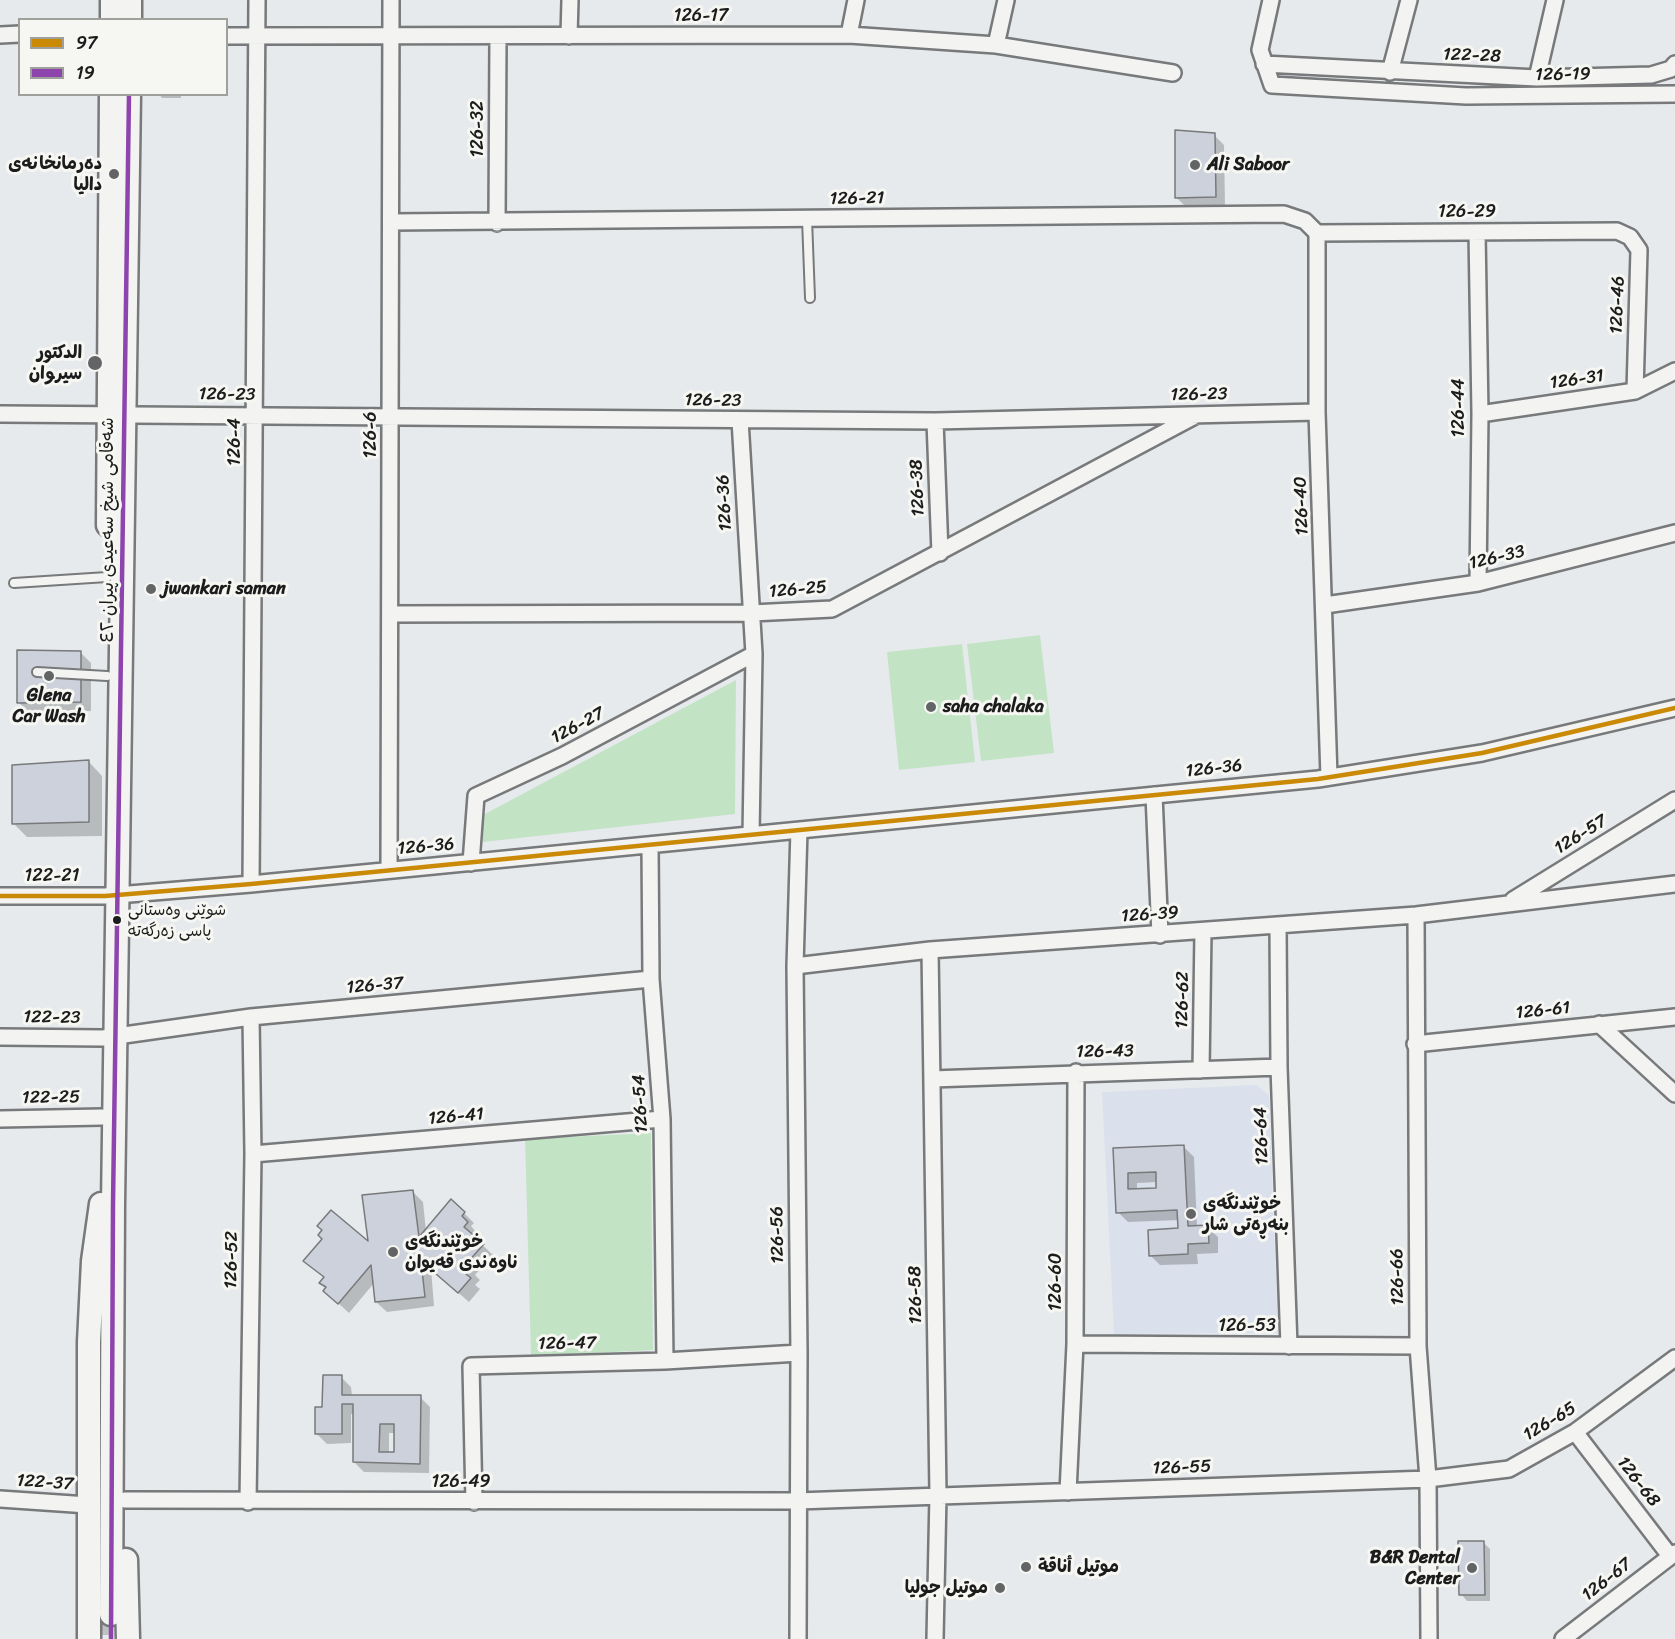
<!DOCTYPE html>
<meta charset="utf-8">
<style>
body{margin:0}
#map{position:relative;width:1675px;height:1639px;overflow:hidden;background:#e7eaed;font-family:Sriracha,sans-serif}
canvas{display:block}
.legend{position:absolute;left:18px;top:18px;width:210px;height:78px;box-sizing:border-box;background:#f6f6f2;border:2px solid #9f9f9c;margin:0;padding:8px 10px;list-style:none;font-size:18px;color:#1c1c1c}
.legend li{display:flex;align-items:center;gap:12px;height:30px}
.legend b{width:30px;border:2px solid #9f9f9c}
</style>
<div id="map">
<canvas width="1675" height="1639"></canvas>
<ul class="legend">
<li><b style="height:8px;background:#cb8a06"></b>97</li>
<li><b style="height:8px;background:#8e44ad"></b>19</li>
</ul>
</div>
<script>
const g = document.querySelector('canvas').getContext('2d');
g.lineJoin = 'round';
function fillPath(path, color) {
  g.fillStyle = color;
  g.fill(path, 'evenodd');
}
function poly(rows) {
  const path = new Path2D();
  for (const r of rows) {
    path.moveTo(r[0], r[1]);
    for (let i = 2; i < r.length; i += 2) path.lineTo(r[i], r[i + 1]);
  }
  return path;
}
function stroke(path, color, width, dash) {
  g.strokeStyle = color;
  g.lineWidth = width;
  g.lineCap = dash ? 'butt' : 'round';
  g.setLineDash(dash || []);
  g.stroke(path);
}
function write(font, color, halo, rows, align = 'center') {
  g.font = font + ' Sriracha,"Playpen Sans Arabic",sans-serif';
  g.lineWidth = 6;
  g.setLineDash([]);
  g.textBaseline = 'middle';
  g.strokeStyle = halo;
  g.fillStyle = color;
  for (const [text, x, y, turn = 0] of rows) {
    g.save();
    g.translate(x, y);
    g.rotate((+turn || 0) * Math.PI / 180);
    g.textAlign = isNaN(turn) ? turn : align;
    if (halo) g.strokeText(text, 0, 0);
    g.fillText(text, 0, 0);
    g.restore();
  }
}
const built = poly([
 [1256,1085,1269,1095,1278,1333,1114,1334,1102,1092]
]);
const green = poly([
 [1040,635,1054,753,981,761,967,644],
 [962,644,975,762,899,770,887,652],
 [736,680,735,814,483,842,483,815],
 [651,1133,653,1350,531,1356,525,1139]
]);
const shadow = poly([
 [159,94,181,94,181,98,162,98],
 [1214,135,1224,145,1225,206,1186,207,1176,197],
 [80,652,91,663,91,711,29,712,18,702],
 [89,762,102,776,102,836,27,837,13,823],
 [1184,1147,1194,1157,1197,1227,1207,1227,1218,1237,1218,1253,1197,1254,1198,1264,1160,1265,1150,1255,1180,1230,1179,1220,1128,1222,1118,1212,1115,1150],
 [1157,1182,1158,1189,1137,1190,1137,1183],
 [413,1192,423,1202,426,1231,464,1213,474,1223,471,1226,477,1233,474,1237,493,1255,475,1275,480,1280,475,1285,480,1289,469,1302,431,1269,434,1306,387,1312,376,1302,374,1283,349,1313,325,1291,327,1288,321,1283,325,1278,305,1261,370,1245],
 [341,1377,351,1387,352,1396,420,1397,430,1407,429,1473,364,1472,354,1462,354,1414,351,1414,351,1443,327,1444,317,1434,323,1408],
 [389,1433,396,1433,395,1454,389,1454],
 [1483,1542,1490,1549,1490,1601,1467,1601,1461,1594]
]);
const building = poly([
 [1175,130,1215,133,1216,197,1175,198,1175,130],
 [17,650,81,651,81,702,17,703,17,650],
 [89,760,89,822,12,824,12,765,89,760],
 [1184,1145,1188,1226,1208,1225,1209,1243,1188,1244,1188,1254,1149,1256,1148,1230,1178,1228,1177,1210,1116,1213,1113,1148,1184,1145],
 [1156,1172,1156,1188,1128,1189,1128,1173,1156,1172],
 [413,1190,419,1237,451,1199,465,1212,462,1216,468,1222,464,1227,484,1244,466,1264,471,1269,466,1274,471,1278,458,1293,421,1261,425,1297,375,1302,371,1265,338,1304,323,1291,326,1287,319,1283,324,1277,303,1261,322,1239,318,1235,322,1230,317,1226,331,1210,368,1241,362,1195,413,1190],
 [323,1375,342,1375,342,1395,421,1395,420,1464,353,1462,353,1404,342,1404,342,1434,315,1434,315,1407,322,1407,323,1375],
 [380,1424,394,1424,394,1452,379,1452,380,1424],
 [1458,1541,1484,1541,1485,1595,1459,1595,1458,1541]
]);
const secondaryTunnel = poly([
 [102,1613,102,1639]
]);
const service = poly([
 [807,219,810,298],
 [14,583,107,577],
 [37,672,107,676]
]);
const minor = poly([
 [1271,0,1260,50,1272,85,1466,96,1675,94],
 [0,35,20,34],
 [849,35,856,0],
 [226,36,849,35,996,45,1173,73],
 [569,36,570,0],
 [996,45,1006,0],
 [1264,64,1537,78,1651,75,1671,69,1675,64],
 [1390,72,1409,0],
 [1537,78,1555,0],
 [391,222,1284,214,1305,221,1317,233],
 [497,223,498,36],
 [1477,232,1480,414,1478,583],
 [1317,233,1317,412,1329,777],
 [1317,233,1617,231,1630,237,1639,250,1635,391],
 [0,414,935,421,1317,412],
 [1480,414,1635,391,1675,371],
 [740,420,754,654,751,835],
 [935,421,940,553],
 [1325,605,1478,583,1675,533],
 [390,614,752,613,832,609,1195,416],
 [1154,795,1160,935],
 [650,845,651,979,662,1119,665,1361],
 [471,863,476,796,562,756,754,654],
 [389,870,391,0],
 [251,884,257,0],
 [0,896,105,896,251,884,1318,779,1482,753,1675,708],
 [1513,900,1675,800],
 [1416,915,1418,1346,1428,1479,1429,1639],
 [1278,925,1279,1067,1289,1346],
 [930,950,938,1494,935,1639],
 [795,966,930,950,1416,915,1675,884],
 [1599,1024,1675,1094],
 [0,1037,103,1038,251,1017,651,979],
 [1415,1044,1675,1017],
 [1201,1070,1203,931],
 [932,1079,1279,1067],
 [0,1119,102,1117],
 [253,1154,662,1119],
 [1075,1344,1418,1346],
 [1575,1432,1670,1556],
 [1068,1492,1075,1344,1076,1072],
 [0,1499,88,1505],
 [125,1500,797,1501,1428,1479,1509,1469,1575,1432,1675,1358],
 [248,1502,253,1154,251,1017],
 [474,1502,471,1366,665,1361,799,1353],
 [798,1639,799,1353,795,966,799,830],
 [1563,1639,1675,1553]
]);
const secondary = poly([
 [112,20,112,0],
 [130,20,130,0],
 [108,525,111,94],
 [126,1560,128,1639],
 [111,1614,113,1203,129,94],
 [89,1639,89,1342,93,1261,101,1204]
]);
const bus1 = poly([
 [0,896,105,896,251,884,1318,779,1482,753,1675,708]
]);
const bus2 = poly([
 [111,1639,113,1203,129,94]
]);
const markers = [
 [1195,165,6,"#636465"],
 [114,174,6,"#636465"],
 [95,363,8,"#636465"],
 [151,589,6,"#636465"],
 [49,676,6,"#636465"],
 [931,707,6,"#636465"],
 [117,920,5,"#1c1c1c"],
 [1191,1214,6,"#636465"],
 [393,1252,6,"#636465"],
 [1026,1567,6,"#636465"],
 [1472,1568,6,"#636465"],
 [1000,1588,6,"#636465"]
];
const busNames = [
 ["شوێنی وەستانی",128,911],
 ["پاسی زەرگەتە",128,932]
];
const streetNames = [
 ["126-17",701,16],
 ["122-28",1472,56,2],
 ["126-19",1563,75,-1],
 ["126-32",478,129,-90],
 ["126-21",857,199,-1],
 ["126-29",1467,212],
 ["126-46",1618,305,-88],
 ["126-31",1577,380,-8],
 ["126-23",227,395,1],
 ["126-23",1199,395,-1],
 ["126-23",713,401,1],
 ["126-44",1459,408,-90],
 ["126-6",371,435,-90],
 ["126-4",235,442,-90],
 ["126-38",918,488,-92],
 ["126-36",725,503,-93],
 ["126-40",1302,506,-92],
 ["شەقامی شیخ سەعیدی پیران ٤٢",108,530,-90],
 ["126-33",1497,558,-13],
 ["126-25",798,590,-5],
 ["126-27",578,726,-28],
 ["126-36",1214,769,-6],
 ["126-57",1581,835,-32],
 ["126-36",426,847,-5],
 ["122-21",52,876],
 ["126-39",1150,915,-4],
 ["126-37",375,986,-5],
 ["126-62",1183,1000,-89],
 ["126-61",1543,1011,-6],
 ["122-23",52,1018,1],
 ["126-43",1105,1052,-1],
 ["122-25",51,1098,-1],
 ["126-54",641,1104,-93],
 ["126-41",456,1117,-5],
 ["126-64",1262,1136,-92],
 ["126-56",778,1235,-91],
 ["126-52",232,1260,-89],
 ["126-66",1398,1277,-91],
 ["126-60",1056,1282,-90],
 ["126-58",916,1295,-91],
 ["126-53",1247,1326],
 ["126-47",567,1344,-1],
 ["126-65",1550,1422,-31],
 ["126-55",1182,1468,-2],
 ["126-49",461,1482],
 ["126-68",1638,1482,52],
 ["122-37",45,1483,4],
 ["126-67",1607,1580,-38]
];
const poiNames = [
 ["دەرمانخانەی",102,164,"right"],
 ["دالیا",102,185,"right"],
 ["Ali Saboor",1207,165],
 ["الدكتور",82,353,"right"],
 ["سيروان",82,374,"right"],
 ["jwankari saman",163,589],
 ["Glena",49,696,"center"],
 ["Car Wash",49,717,"center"],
 ["saha chalaka",943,707],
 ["خوێندنگەی",1203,1204],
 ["بنەڕەتی شار",1203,1225],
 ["خوێندنگەی",405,1242],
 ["ناوەندی قەیوان",405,1263],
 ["B&R Dental",1460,1558,"right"],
 ["Center",1460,1579,"right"],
 ["موتيل أناقة",1038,1567],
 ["موتيل جوليا",988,1588,"right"]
];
fillPath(built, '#dbe1ec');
fillPath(green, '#c2e4c5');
fillPath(shadow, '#0003');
fillPath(building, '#cdd1dc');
stroke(building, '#77797a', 1.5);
stroke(secondaryTunnel, '#bec1c3', 22, [22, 11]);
stroke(service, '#77797a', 12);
stroke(minor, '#77797a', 20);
stroke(secondary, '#77797a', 27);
stroke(service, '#f3f3f2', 8);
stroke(minor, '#f3f3f2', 15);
stroke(secondary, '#f3f3f2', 22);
stroke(bus1, '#cb8a06', 4.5);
stroke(bus2, '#8e44ad', 4.5);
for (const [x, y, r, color] of markers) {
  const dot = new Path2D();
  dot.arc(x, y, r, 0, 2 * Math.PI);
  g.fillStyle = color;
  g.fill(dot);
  stroke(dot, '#f6f6f2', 2);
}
write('16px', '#1c1c1c', '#f6f6f2', busNames, 'left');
write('18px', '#1c1c1c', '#f6f6f2', streetNames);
write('bold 18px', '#1c1c1c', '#f6f6f2', poiNames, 'left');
</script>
